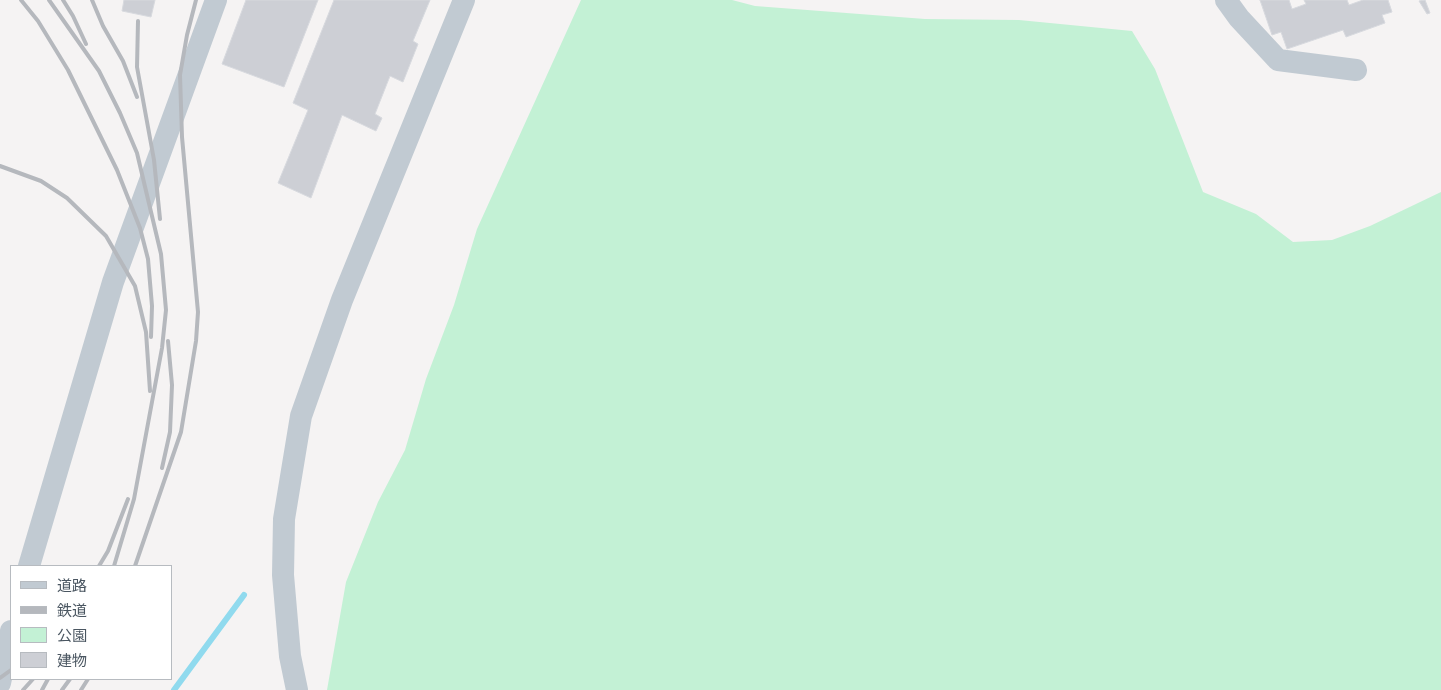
<!DOCTYPE html>
<meta charset="utf-8">
<style>
body{margin:0}
#map{position:relative;width:1441px;height:690px;overflow:hidden;background:#f5f3f3;font-family:"Archivo Narrow","Noto Sans JP",sans-serif}
canvas{display:block}
.legend{position:absolute;left:10px;top:565px;width:162px;height:115px;box-sizing:border-box;background:#fff;border:1px solid #b7bbc0;margin:0;padding:6px 9px;list-style:none;font-size:15px;color:#4a5661}
.legend li{display:flex;align-items:center;gap:10px;height:25px}
.legend b{width:25px;border:1px solid #b7bbc0}
</style>
<div id="map">
<canvas width="1441" height="690"></canvas>
<ul class="legend">
<li><b style="height:6px;background:#c1cad2"></b>道路</li>
<li><b style="height:6px;background:#b5b8bd"></b>鉄道</li>
<li><b style="height:14px;background:#c3f1d5"></b>公園</li>
<li><b style="height:14px;background:#cdcfd5"></b>建物</li>
</ul>
</div>
<script>
const g = document.querySelector('canvas').getContext('2d');
g.lineJoin = 'round';
function fillPath(path, color) {
  g.fillStyle = color;
  g.fill(path, 'evenodd');
}
function poly(rows) {
  const path = new Path2D();
  for (const r of rows) {
    path.moveTo(r[0], r[1]);
    for (let i = 2; i < r.length; i += 2) path.lineTo(r[i], r[i + 1]);
  }
  return path;
}
function stroke(path, color, width, dash) {
  g.strokeStyle = color;
  g.lineWidth = width;
  g.lineCap = dash ? 'butt' : 'round';
  g.setLineDash(dash || []);
  g.stroke(path);
}
const green = poly([
 [581,0,732,0,755,6,925,19,1019,20,1132,31,1155,69,1203,192,1256,214,1293,242,1332,240,1370,226,1441,192,1441,690,327,690,346,582,378,502,405,450,426,379,454,305,477,229]
]);
const stream = poly([
 [174,690,244,595]
]);
const building = poly([
 [124,0,155,0,151,17,122,11,124,0],
 [246,0,318,0,284,87,222,64,246,0],
 [334,0,430,0,413,41,418,44,403,82,390,76,375,114,382,118,376,131,342,115,311,198,278,183,308,110,293,103,334,0],
 [1260,0,1289,0,1292,9,1306,4,1304,0,1347,0,1349,5,1363,0,1388,0,1392,12,1382,15,1385,23,1346,37,1343,30,1287,49,1281,32,1272,35,1260,0],
 [1425,0,1430,13,1427,14,1419,1,1425,0]
]);
const minor = poly([
 [1226,0,1239,18,1278,60,1356,70],
 [29,566,113,282,216,0],
 [0,683,11,631],
 [297,690,290,656,283,575,284,519,301,416,342,300,464,0]
]);
const rail = poly([
 [21,0,38,21,68,70,117,170,140,228,148,259,152,306,151,337],
 [49,0,99,71,120,113,137,153,161,254,166,310,162,348,134,499,114,566],
 [63,0,73,16,86,44],
 [92,0,103,26,123,61,137,97],
 [138,21,137,67,154,160,160,219],
 [0,166,41,181,67,198,106,236,135,286,146,332,150,391],
 [162,468,170,432,172,385,168,341],
 [99,566,108,551,128,499],
 [135,566,181,432,196,341,198,312,182,137,180,75,187,35,196,0],
 [0,678,11,670],
 [23,690,33,679],
 [42,690,48,679],
 [62,690,70,679],
 [81,690,88,679]
]);
fillPath(green, '#c3f1d5');
stroke(stream, '#90daee', 6);
fillPath(building, '#cdcfd5');
stroke(building, '#d7d9de', 1);
stroke(minor, '#c1cad2', 22);
stroke(rail, '#b5b8bd', 4);
</script>
